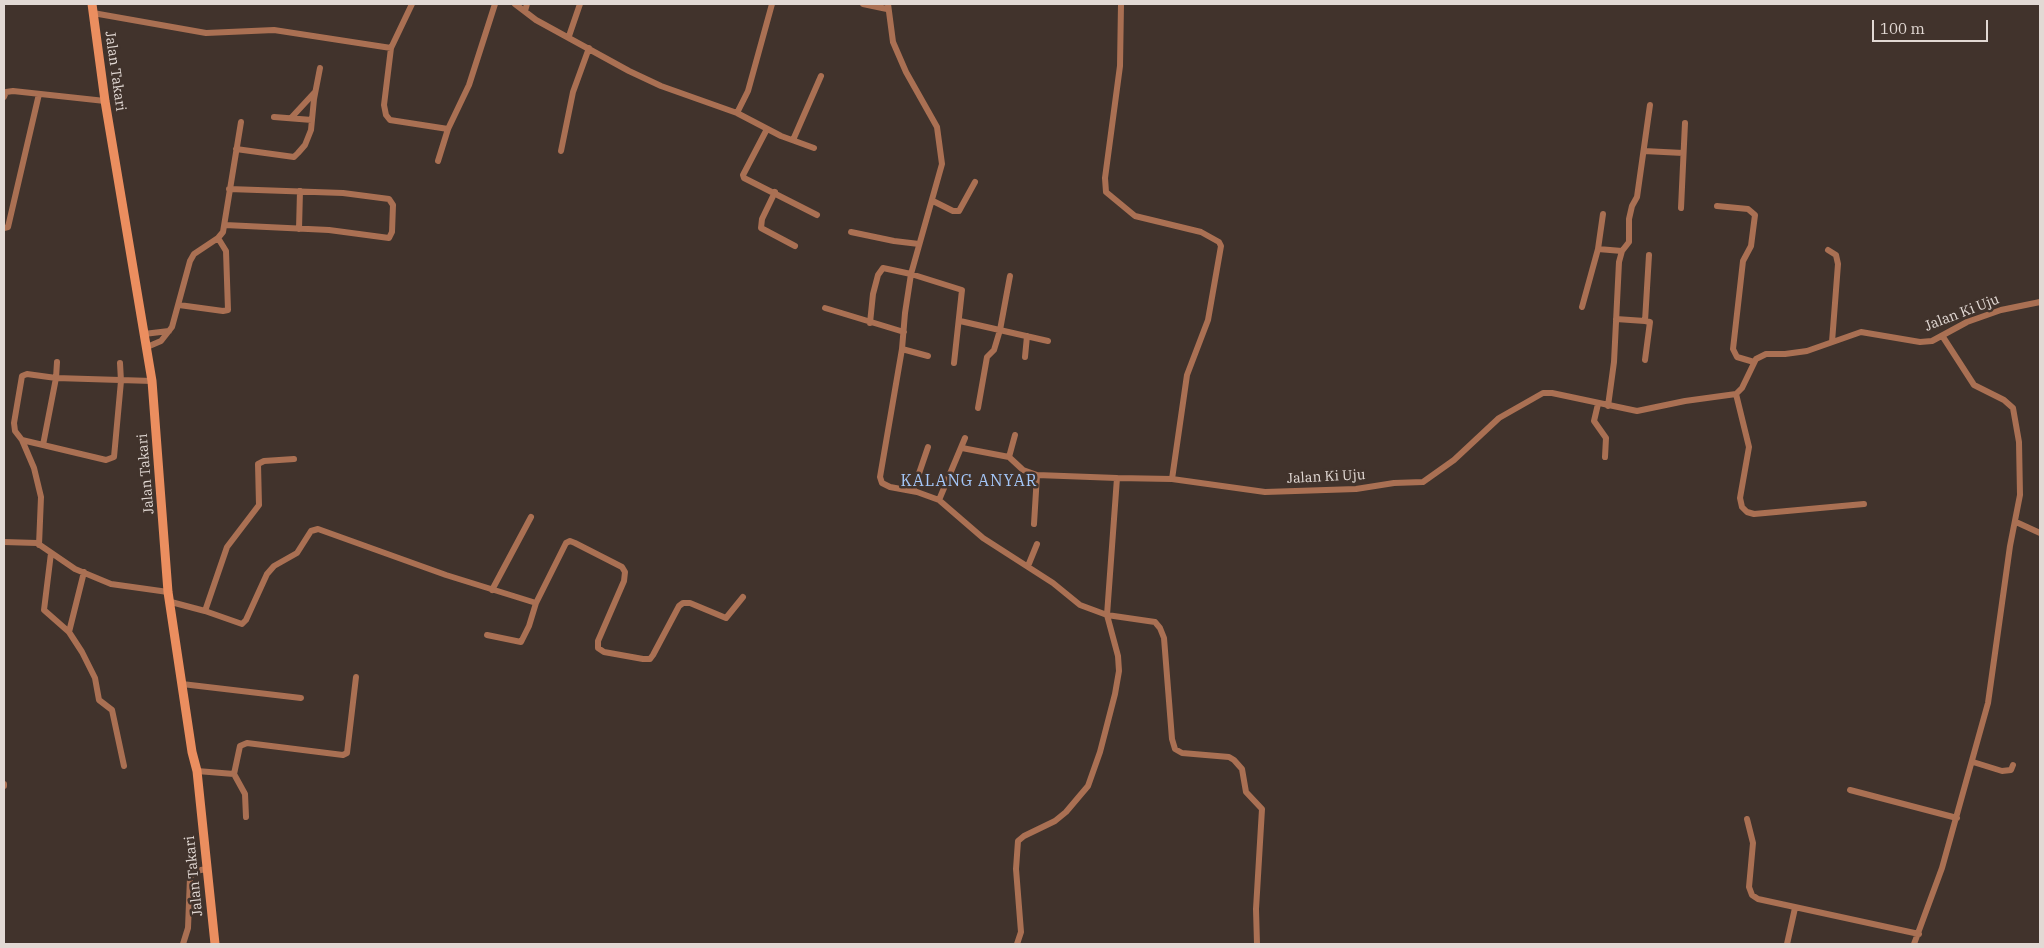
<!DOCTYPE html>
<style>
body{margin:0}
#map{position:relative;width:2044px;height:948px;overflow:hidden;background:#41332c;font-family:"IBM Plex Serif",serif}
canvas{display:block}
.frame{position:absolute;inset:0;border:5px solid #e2d9d4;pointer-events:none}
.scale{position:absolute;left:1872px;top:20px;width:116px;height:22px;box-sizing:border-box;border:2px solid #e2d9d4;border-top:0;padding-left:6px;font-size:15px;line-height:18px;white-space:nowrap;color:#e2d9d4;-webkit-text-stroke:4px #41332c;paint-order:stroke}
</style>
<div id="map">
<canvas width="2044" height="948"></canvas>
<div class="frame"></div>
<div class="scale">100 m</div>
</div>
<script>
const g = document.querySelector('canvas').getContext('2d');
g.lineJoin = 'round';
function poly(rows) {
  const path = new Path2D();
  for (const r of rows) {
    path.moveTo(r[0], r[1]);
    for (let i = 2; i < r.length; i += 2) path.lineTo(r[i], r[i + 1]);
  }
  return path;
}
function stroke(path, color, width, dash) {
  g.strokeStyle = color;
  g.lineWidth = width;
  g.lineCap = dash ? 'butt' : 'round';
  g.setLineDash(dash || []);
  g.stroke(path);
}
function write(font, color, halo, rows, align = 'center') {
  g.font = font + ' "IBM Plex Serif",serif';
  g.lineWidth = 5;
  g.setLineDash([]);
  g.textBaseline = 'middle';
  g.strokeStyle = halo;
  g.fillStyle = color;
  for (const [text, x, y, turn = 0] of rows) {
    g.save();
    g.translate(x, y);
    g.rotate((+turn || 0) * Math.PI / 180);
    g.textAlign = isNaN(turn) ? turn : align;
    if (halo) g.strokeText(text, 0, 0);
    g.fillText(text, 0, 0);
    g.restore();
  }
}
const street = poly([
 [515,4,536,20,629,71,661,86,737,113,748,91,772,4],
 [863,4,887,9],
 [888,4,893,42,906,72,937,127,942,164,911,274,905,313,902,349,880,477,882,483,890,487,917,492,939,500,983,538,1053,583,1080,605,1107,615,1118,656,1119,671,1115,694,1100,752,1088,786,1066,812,1055,821,1024,836,1018,841,1016,869,1021,932,1017,944],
 [1121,4,1120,66,1105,178,1106,192,1135,216,1201,232,1219,242,1221,246,1208,320,1187,375,1172,479],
 [525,11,527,4],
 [93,13,206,33,274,30,391,48,412,4],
 [569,36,580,4],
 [391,48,384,105,386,115,390,120,448,129],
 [4,97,6,92,13,91,105,101],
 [737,113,781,136,814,148],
 [274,117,312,120],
 [291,118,315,92],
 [767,129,743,175,744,178,817,215],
 [793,140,821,76],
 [236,149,294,157,298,153,305,145,311,130,314,99,320,68],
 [561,151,573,92,589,48],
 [1644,151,1683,153],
 [438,161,448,129,469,85,495,4],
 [775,192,762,219,761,228,795,246],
 [933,201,953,211,959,211,975,182],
 [1717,206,1748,209,1755,215,1751,246,1743,261,1733,349,1737,357,1754,362],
 [1681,208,1685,123],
 [1603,214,1598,249,1622,251],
 [225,225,329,230,389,238,392,232,393,205,389,199,343,193,229,189],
 [4,228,8,227,39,94],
 [299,229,300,191],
 [851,232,894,241,919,244],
 [1828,250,1836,255,1838,264,1832,342],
 [179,305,223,311,228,310,226,251,218,238],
 [1582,307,1598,249],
 [825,308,904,332],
 [1616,319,1645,321,1649,255],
 [960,321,1048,341],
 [1645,321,1650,322,1645,360],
 [870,323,873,294,878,275,883,268,911,274,962,290,954,363],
 [144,334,169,331],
 [147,347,161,341,172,327,190,261,194,254,218,238,223,232,241,122],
 [902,349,928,356],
 [1025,357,1027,336],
 [1736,394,1749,447,1740,498,1742,507,1747,512,1754,514,1864,504],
 [1598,404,1594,421,1606,438,1605,457],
 [1608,406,1614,362,1619,262,1622,251,1629,242,1629,219,1632,206,1637,197,1650,105],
 [978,408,987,357,994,350,1000,330,1010,276],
 [1015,435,1009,457,1023,470,1037,475],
 [22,440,15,431,14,423,22,376,27,374,56,378,57,362],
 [43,445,106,460,114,457,121,381,120,363],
 [962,448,1009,457],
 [913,491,928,447],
 [939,500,965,438],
 [2016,522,2040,533],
 [1034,524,1037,475,1117,478],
 [4,542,37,543,75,569,111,584,168,592],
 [39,545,41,497,34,468,22,440,43,445,56,378,152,381],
 [51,553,44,610,69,632,82,652,95,678,99,700,112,710,124,766],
 [1028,566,1037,544],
 [492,590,531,517],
 [171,602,205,611,242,624,246,620,267,574,274,566,297,553,311,531,318,529,446,575,536,603,566,543,570,541,575,543,622,567,625,572,624,581,598,641,598,648,604,652,643,659,650,659,653,655,679,606,683,603,690,603,726,618,743,597],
 [205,611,227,547,259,505,258,464,264,461,294,459],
 [69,632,84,572],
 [487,635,521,642,529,626,536,603],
 [182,684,301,698],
 [1973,762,2002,771,2011,770,2013,765],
 [197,771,234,774,240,746,247,743,343,755,347,753,356,677],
 [234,774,245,794,246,817],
 [4,786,4,784],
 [1850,790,1957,818],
 [1747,819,1753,843,1749,887,1752,895,1758,899,1919,934],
 [183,944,188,928,190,877,196,871,206,869],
 [1257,944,1256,909,1262,809,1246,792,1242,769,1234,760,1229,757,1182,753,1175,749,1172,739,1164,638,1160,628,1155,622,1107,615,1117,478,1172,479,1265,492,1356,489,1394,483,1423,482,1454,460,1499,418,1543,393,1552,393,1637,411,1685,401,1736,394,1742,388,1756,359,1766,354,1785,354,1807,351,1861,332,1920,342,1932,341,1967,322,2001,310,2040,302],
 [1787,944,1795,908],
 [1914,944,1942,868,1988,703,2010,546,2020,495,2019,442,2013,408,2004,400,1974,385,1943,337]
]);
const secondary = poly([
 [92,4,105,101,152,381,168,592,192,752,197,771,215,944]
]);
const streetNames = [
 ["Jalan Takari",115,71,82],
 ["Jalan Ki Uju",1962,313,-21],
 ["Jalan Takari",146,474,-95],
 ["Jalan Ki Uju",1326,477,-3],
 ["Jalan Takari",194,876,-96]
];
const quarterNames = [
 ["KALANG ANYAR",969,481]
];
stroke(street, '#aa7053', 6);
stroke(secondary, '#eb8e5f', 9);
write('14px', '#e2d9d4', '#41332c', streetNames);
g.letterSpacing = '1px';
write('16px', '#a5c8fa', '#41332c', quarterNames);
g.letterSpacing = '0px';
</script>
